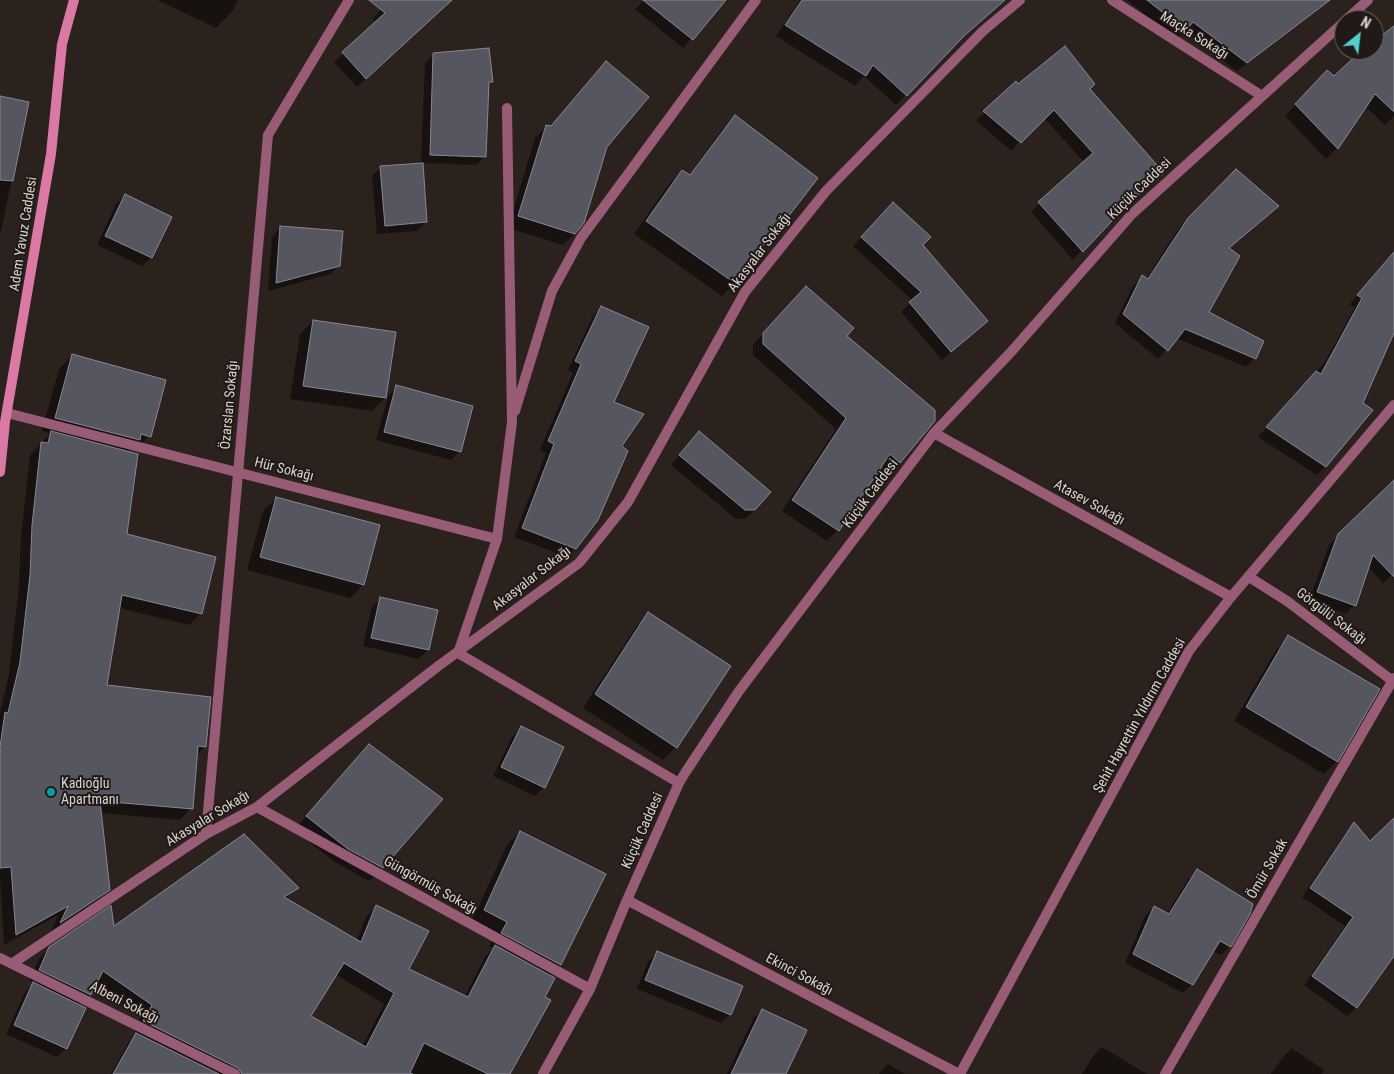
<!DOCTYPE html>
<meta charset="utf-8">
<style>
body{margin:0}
#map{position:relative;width:1394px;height:1074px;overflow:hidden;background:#2b221e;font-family:"Roboto Condensed",sans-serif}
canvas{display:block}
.north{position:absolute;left:1334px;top:10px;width:50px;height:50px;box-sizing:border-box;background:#211915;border:1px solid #6a6360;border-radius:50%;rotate:29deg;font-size:14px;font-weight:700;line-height:20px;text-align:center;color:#d8d2d0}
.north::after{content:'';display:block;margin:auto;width:18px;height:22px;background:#53cdcb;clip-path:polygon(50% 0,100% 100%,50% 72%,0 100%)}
</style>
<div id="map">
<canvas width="1394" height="1074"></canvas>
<div class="north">N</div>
</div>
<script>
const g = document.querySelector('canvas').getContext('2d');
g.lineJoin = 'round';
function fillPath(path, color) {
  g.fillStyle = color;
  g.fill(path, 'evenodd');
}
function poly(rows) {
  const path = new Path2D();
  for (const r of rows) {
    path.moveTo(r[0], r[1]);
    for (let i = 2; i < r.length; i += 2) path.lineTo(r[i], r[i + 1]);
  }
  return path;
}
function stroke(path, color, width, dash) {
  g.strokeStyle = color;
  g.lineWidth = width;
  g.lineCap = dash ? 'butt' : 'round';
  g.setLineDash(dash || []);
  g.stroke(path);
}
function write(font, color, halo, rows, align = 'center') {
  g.font = font + ' "Roboto Condensed",sans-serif';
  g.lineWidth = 4;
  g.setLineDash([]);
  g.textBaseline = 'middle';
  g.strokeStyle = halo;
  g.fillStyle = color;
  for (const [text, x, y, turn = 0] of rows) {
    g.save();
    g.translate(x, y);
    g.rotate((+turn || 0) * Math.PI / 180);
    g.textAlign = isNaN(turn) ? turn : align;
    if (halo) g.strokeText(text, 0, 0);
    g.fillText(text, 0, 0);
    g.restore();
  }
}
const shadow = poly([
 [157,0,238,0,233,11,216,28],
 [389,0,451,0,357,87,334,62,376,23,373,19],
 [645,0,702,0,715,11,683,48,635,9],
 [800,0,1004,0,955,44,896,105,864,76,855,86,776,36],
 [1127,0,1328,0,1308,17,1237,71,1184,31,1176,39],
 [1394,28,1394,116,1385,125,1365,106,1337,148,1326,159,1285,116,1316,83,1334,77,1364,50,1374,50,1374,41],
 [434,54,491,82,487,85,485,157,476,165,421,163,426,222,417,231,377,234,372,176,381,167,421,164,425,63],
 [1018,85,1088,89,1120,210,1073,260,1031,212,1084,162,1044,118,1011,151,976,120],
 [0,98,28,103,0,236],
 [735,117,780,225,767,238,735,283,722,296,634,234,669,184,682,171,688,176,722,130],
 [547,126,606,146,575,233,563,245,508,228,535,138],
 [1236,170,1277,206,1228,249,1207,312,1255,358,1246,367,1176,338,1158,359,1115,323,1133,286,1142,277,1146,279,1179,228],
 [125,196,151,257,142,266,97,245,116,204],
 [884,213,922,245,986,321,942,360,901,312,913,301,853,246],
 [280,228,339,265,330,274,268,291,272,237],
 [1394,254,1394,330,1325,467,1317,475,1258,437,1325,362,1355,307,1349,305],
 [795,298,845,337,899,462,889,472,881,466,838,530,827,541,782,511,836,429,753,355,753,345],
 [602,307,612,402,620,446,575,548,567,557,514,537,546,453,540,450,573,373,568,370,593,316],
 [313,321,385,398,372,411,290,399,300,334],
 [72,356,149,436,136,449,131,448,127,452,125,535,201,613,189,625,119,608,105,686,205,746,196,756,191,808,180,820,100,813,109,889,97,901,51,932,58,915,4,945,0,878,0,713,9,674,19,587,21,538,30,455,51,433,42,431,59,369],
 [397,387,460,451,451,460,376,440,388,396],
 [690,442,755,510,745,519,736,519,671,465],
 [1382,494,1394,507,1394,573,1383,583,1368,567,1354,605,1346,614,1309,601,1329,545],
 [276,498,363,585,350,598,247,570,263,511],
 [381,598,436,611,428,650,419,659,363,646,372,607],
 [649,614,676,747,663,760,583,708,636,627],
 [1289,637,1337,761,1324,774,1234,721,1276,650],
 [521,728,544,787,535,796,493,776,512,737],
 [369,746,383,867,369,881,335,862,294,830],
 [1394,819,1394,947,1389,962,1356,1008,1347,1016,1304,985,1345,926,1302,897,1345,833,1354,824,1370,842],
 [520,832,604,874,560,964,549,976,509,1074,259,1074,233,1064,224,1074,111,1074,128,1043,137,1033,134,1031,142,1015,96,983,90,995,79,1006,66,1048,57,1057,6,1034,25,992,34,983,29,980,39,959,50,948,112,928,297,888,285,899,357,940,366,917,376,907,407,969,465,996,485,957,493,948,489,946,495,935,471,923,507,845],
 [335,974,384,1004,362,1047,309,1017],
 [1197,871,1230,946,1221,955,1213,950,1192,984,1183,993,1125,963,1145,916,1154,907,1167,914,1188,879],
 [657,953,730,1014,721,1023,637,989,648,962],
 [762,1010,785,1074,727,1074,753,1019],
 [1102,1047,1147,1074,1082,1074,1093,1056],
 [1292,1048,1324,1070,1322,1074,1271,1074,1283,1057],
 [888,1064,905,1074,879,1074]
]);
const building = poly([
 [369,0,452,0,366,79,342,52,385,13,369,0],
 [643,0,726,0,693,40,643,0],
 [802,0,1005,0,964,36,907,96,873,65,866,76,785,25,802,0],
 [1147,0,1330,0,1247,63,1193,22,1186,31,1147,0],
 [1394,26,1394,112,1375,94,1338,149,1295,104,1327,70,1334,76,1362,50,1374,50,1374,39,1380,34,1382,35,1394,26],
 [1065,46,1095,84,1090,89,1164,173,1127,205,1083,252,1038,202,1093,153,1054,110,1021,143,983,111,1016,81,1018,84,1065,46],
 [489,48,493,82,489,82,486,157,430,155,433,53,489,48],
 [606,61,649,97,607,147,584,223,575,234,518,216,546,125,551,126,606,61],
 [0,96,29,102,13,181,0,180,0,96],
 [735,115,818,178,781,226,778,224,736,284,646,221,682,170,690,175,735,115],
 [423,163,427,222,385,226,380,166,423,163],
 [1236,169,1279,206,1229,248,1240,256,1209,312,1264,341,1256,359,1185,329,1168,351,1123,314,1142,275,1148,279,1188,218,1236,169],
 [125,194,172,217,152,258,105,236,125,194],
 [893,202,931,237,923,245,988,321,951,352,909,302,921,292,861,237,893,202],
 [280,226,343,231,340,266,276,283,280,226],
 [1394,252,1394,333,1363,403,1373,410,1326,467,1266,427,1316,371,1321,374,1362,298,1357,295,1394,252],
 [806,286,854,328,847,336,935,410,935,421,900,463,890,454,839,531,792,500,846,418,763,344,763,333,806,286],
 [601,306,649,327,614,402,644,414,622,446,628,451,598,520,576,549,522,528,554,444,548,441,581,364,575,361,601,306],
 [313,320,396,332,386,398,303,386,313,320],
 [72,354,166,380,151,437,141,434,140,440,55,418,72,354],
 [396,385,473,406,461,452,384,432,396,385],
 [51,431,138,454,127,534,216,557,202,614,122,595,107,685,211,697,206,747,198,746,193,809,100,801,110,890,60,923,68,906,16,935,11,867,0,868,0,747,5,712,8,713,20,662,30,575,32,525,41,442,48,443,51,431],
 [699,431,771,492,755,510,745,510,679,455,699,431],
 [1394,480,1394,577,1373,555,1356,606,1317,592,1338,534,1394,480],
 [276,497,380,525,364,585,260,557,276,497],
 [380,597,438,610,429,650,371,638,380,597],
 [648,612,731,666,677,748,595,694,648,612],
 [1288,635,1380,689,1338,762,1246,707,1288,635],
 [521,726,564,747,545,788,501,767,521,726],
 [369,744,443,799,383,868,348,849,306,816,369,744],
 [1394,818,1394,956,1357,1008,1312,976,1353,917,1310,888,1354,822,1370,841,1394,818],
 [520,831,606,874,561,965,501,933,507,922,484,910,520,831],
 [244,834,299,888,284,897,361,942,376,905,429,931,409,969,468,997,495,945,555,978,545,997,551,1000,510,1074,488,1074,424,1043,410,1073,413,1074,242,1074,238,1068,143,1021,152,1005,103,971,91,995,39,970,49,947,111,905,114,926,244,834],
 [344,963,394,993,366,1047,311,1016,344,963],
 [1197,869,1253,904,1250,914,1231,947,1220,941,1193,985,1133,954,1154,906,1169,914,1197,869],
 [657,951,743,986,731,1015,645,980,657,951],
 [33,982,86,1008,67,1049,14,1025,33,982],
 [762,1009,807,1030,786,1074,731,1074,762,1009],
 [136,1033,219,1074,113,1074,136,1033]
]);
const minor = poly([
 [1112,0,1262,96],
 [1346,20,1368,0],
 [507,108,512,422,497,539,458,653,679,783],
 [515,411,552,291,581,238,756,0],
 [7,413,497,539],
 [934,433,1231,597],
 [1249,577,1287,601,1394,682],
 [257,807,590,989],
 [206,834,268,135,349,0],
 [627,900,959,1074],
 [0,958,235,1074],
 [13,963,206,834,257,807,437,667,579,563,628,502,745,292,826,191,983,31,1020,0],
 [543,1074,590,989,627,900,679,783,685,773,739,691,934,433,1011,352,1132,214,1344,22],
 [960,1074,1189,651,1231,597,1394,405],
 [1165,1074,1394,678]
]);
const secondary = poly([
 [0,472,5,422,51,154,62,44,74,0]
]);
const markers = [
 [51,792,5,"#0f9aa8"]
];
const streetNames = [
 ["Maçka Sokağı",1194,36,32],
 ["Küçük Caddesi",1140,189,-44],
 ["Adem Yavuz Caddesi",24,234,-81],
 ["Akasyalar Sokağı",760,253,-53],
 ["Özarslan Sokağı",230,405,-85],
 ["Hür Sokağı",284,470,14],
 ["Küçük Caddesi",871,494,-53],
 ["Atasev Sokağı",1089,503,29],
 ["Akasyalar Sokağı",532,579,-38],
 ["Görgülü Sokağı",1331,617,37],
 ["Şehit Hayrettin Yıldırım Caddesi",1140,716,-61],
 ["Akasyalar Sokağı",208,819,-31],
 ["Küçük Caddesi",643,831,-66],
 ["Ömür Sokak",1268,869,-60],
 ["Güngörmüş Sokağı",430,886,29],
 ["Ekinci Sokağı",799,975,28],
 ["Albeni Sokağı",124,1003,27]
];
const poiNames = [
 ["Kadıoğlu",61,784],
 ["Apartmanı",61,800]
];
fillPath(shadow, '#0007');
fillPath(building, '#565660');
stroke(building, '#888893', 1);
stroke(minor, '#985c76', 10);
stroke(secondary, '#da7aa4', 10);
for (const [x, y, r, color] of markers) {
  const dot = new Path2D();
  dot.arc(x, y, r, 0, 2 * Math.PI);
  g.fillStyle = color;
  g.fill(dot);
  stroke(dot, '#211915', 2);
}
write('14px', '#d8d2d0', '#211915', streetNames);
write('14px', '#d8d2d0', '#211915', poiNames, 'left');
</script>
